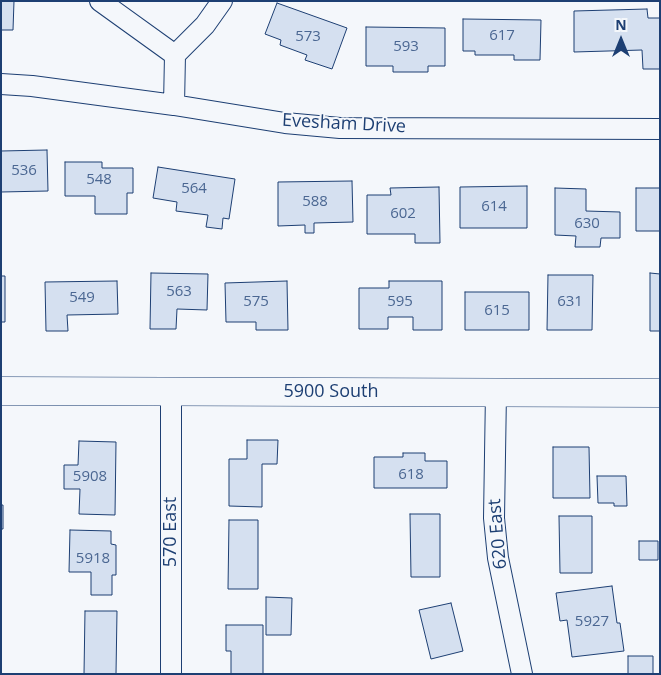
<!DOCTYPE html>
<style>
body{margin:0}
#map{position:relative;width:661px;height:675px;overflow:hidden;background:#f4f7fb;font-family:"Open Sans",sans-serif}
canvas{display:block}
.frame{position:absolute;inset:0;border:2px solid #1d3f73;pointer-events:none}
.north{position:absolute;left:596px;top:15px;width:50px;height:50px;-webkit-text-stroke:4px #f4f7fb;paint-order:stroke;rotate:0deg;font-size:14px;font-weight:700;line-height:20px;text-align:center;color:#1d3f73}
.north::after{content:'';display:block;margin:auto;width:18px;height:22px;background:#1d3f73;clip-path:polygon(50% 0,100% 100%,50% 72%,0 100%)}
</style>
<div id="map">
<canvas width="661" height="675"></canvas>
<div class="frame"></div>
<div class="north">N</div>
</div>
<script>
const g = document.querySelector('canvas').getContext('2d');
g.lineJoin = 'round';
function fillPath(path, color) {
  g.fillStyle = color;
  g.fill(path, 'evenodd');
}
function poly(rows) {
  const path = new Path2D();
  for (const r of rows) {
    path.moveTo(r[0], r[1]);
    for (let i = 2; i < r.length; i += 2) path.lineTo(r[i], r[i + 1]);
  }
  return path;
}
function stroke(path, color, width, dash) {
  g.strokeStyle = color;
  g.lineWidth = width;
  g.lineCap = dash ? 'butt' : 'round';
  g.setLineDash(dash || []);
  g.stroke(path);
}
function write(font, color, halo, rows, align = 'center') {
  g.font = font + ' "Open Sans",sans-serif';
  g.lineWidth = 4;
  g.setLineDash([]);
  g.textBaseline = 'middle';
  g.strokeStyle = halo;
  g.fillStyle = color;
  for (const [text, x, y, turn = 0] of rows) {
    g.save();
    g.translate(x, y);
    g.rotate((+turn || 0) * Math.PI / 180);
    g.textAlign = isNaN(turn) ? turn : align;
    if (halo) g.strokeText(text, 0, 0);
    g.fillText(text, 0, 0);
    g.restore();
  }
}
const building = poly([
 [1,1,14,1,13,30,1,30,1,1],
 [277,3,347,28,332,69,305,60,307,55,280,45,281,40,265,34,277,3],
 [647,9,648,18,660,18,660,69,643,69,642,50,574,52,574,11,647,9],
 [463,19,541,20,540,60,514,60,514,55,475,55,475,51,463,51,463,19],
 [366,27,445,28,445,66,428,66,428,72,393,72,393,66,366,66,366,27],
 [47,150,48,191,1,192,1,151,47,150],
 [65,162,102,162,102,168,133,168,133,193,127,193,127,214,95,214,95,196,65,196,65,162],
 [158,167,235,179,229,219,223,218,222,229,206,227,208,215,176,211,177,202,153,198,158,167],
 [352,181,353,222,314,223,314,233,305,233,305,225,278,226,278,182,352,181],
 [527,186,527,228,460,228,460,187,527,186],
 [439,187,440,243,415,243,415,234,367,234,367,195,391,195,390,188,439,187],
 [555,188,586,189,586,211,620,212,620,238,601,238,600,247,575,247,576,236,555,235,555,188],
 [636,188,660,188,660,231,636,231,636,188],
 [151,273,208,274,207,310,177,309,176,329,150,329,151,273],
 [650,273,660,274,660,331,650,331,650,273],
 [548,275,593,275,592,330,547,330,548,275],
 [1,276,5,276,5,322,1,322,1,276],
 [117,281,118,314,67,315,68,331,46,331,45,282,117,281],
 [287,281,288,330,256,330,256,322,226,322,225,283,287,281],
 [389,281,442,281,442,330,413,330,413,317,388,317,388,329,359,329,359,288,389,288,389,281],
 [465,292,529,292,529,330,465,330,465,292],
 [247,440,278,440,277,464,262,464,262,507,229,506,229,459,247,459,247,440],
 [79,441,116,442,115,515,79,514,80,489,64,489,64,465,78,465,79,441],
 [553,447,589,447,590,498,553,498,553,447],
 [403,453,425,453,425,461,447,461,447,488,374,488,374,457,403,457,403,453],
 [597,476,626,476,627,506,614,506,614,503,598,503,597,476],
 [1,505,3,505,3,529,1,529,1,505],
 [410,514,440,514,440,577,411,577,410,514],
 [559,516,592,516,592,573,560,573,559,516],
 [229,520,258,520,258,589,228,589,229,520],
 [70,530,111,531,111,544,116,545,116,575,112,575,112,595,91,595,91,572,69,572,70,530],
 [639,541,658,541,658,560,639,560,639,541],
 [612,586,617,623,620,623,624,651,572,657,567,620,560,621,556,593,612,586],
 [266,597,292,598,291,635,266,635,266,597],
 [451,603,463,651,431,659,419,610,451,603],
 [85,611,117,611,116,674,84,674,85,611],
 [226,625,263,625,263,674,231,674,231,651,226,651,226,625],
 [628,656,653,656,653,674,628,674,628,656]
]);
const minor = poly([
 [100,1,175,55,174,105],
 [175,55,205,25,222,1],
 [1,84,32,86,174,105,285,123,340,128,660,129],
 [496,392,494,518,498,558,522,674],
 [171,674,171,391]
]);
const secondary = poly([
 [1,391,660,393]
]);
const numberNames = [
 ["617",502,36],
 ["573",308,37],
 ["593",406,47],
 ["536",24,171],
 ["548",99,180],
 ["564",194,189],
 ["588",315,202],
 ["614",494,207],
 ["602",403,214],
 ["630",587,224],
 ["563",179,292],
 ["549",82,298],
 ["575",256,302],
 ["595",400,302],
 ["631",570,302],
 ["615",497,311],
 ["618",411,475],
 ["5908",90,477],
 ["5918",93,559],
 ["5927",592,622]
];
const streetNames = [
 ["Evesham Drive",344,124,3],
 ["5900 South",331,392],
 ["570 East",171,532,-90],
 ["620 East",498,534,-95]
];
fillPath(building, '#d5e0f0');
stroke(building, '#1d3f73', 1);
stroke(minor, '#1d3f73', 22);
stroke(secondary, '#1d3f73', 29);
stroke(minor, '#f4f7fb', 20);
stroke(secondary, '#f4f7fb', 28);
write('15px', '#4b6792', null, numberNames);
write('18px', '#1d3f73', '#f4f7fb', streetNames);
</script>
